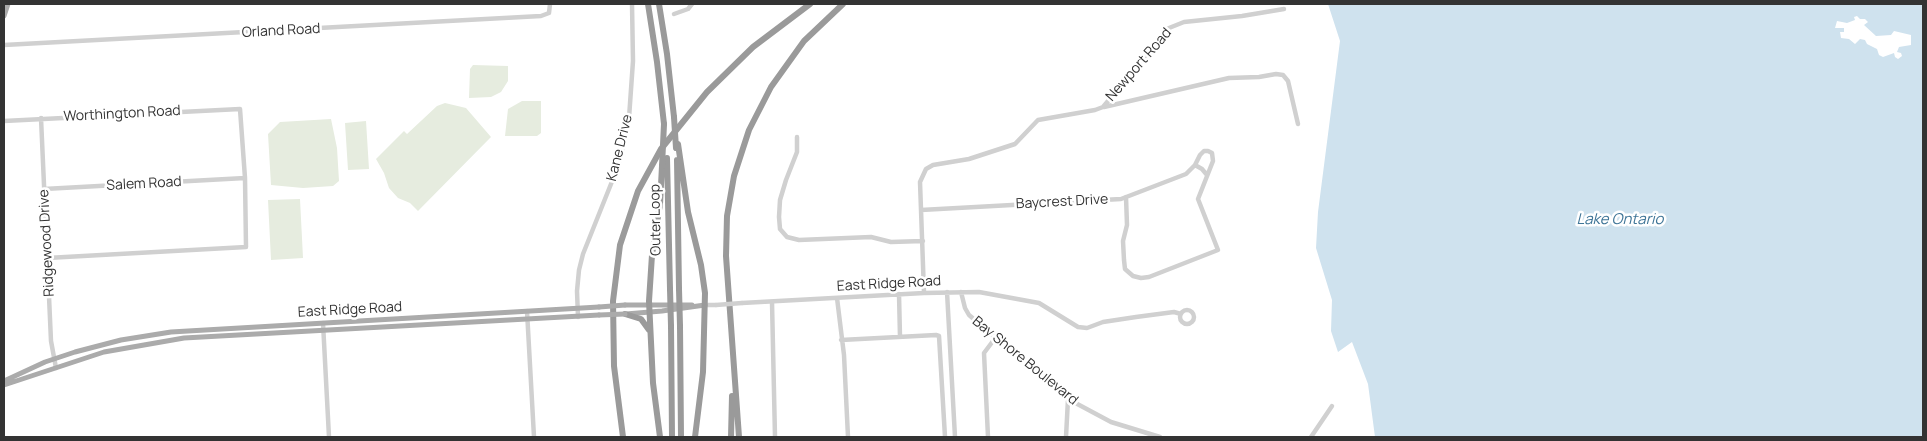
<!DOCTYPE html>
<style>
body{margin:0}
#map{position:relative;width:1927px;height:441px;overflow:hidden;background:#fff;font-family:Manrope,sans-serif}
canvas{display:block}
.frame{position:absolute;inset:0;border:5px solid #333;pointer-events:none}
</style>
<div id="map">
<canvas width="1927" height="441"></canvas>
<div class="frame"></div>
</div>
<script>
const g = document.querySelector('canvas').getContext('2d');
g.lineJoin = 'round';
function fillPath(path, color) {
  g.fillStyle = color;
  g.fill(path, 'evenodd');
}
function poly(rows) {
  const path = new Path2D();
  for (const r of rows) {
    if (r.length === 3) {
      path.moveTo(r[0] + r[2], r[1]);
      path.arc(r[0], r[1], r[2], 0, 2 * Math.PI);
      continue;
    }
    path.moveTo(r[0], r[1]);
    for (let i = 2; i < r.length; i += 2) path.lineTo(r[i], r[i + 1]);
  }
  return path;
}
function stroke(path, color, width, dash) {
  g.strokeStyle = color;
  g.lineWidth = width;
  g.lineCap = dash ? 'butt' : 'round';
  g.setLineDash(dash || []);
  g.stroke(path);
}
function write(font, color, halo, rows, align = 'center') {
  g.font = font + ' Manrope,sans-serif';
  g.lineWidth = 5;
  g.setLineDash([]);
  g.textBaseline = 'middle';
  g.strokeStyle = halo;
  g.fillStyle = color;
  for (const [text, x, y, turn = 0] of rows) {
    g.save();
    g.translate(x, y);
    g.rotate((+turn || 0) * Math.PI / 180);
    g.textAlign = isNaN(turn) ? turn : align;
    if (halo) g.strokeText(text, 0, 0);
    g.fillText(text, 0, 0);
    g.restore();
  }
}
const green = poly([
 [473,65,508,66,508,81,501,92,491,97,469,98,470,69],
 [522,101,541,101,541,133,537,136,505,136,508,109],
 [445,103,466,108,491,137,418,211,410,203,398,198,389,188,384,173,376,159,404,131,407,134,437,106],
 [331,119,337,148,339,181,333,186,303,188,271,185,268,134,280,122],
 [366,121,369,169,348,170,345,123],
 [300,199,303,258,271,260,268,200]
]);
const water = poly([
 [1328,4,1923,4,1923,437,1375,437,1368,384,1352,342,1338,352,1331,331,1332,300,1316,248,1318,212,1340,41],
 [1857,16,1860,19,1865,19,1868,22,1864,25,1876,36,1891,35,1894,31,1911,35,1911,45,1899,47,1897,52,1901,53,1902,56,1898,59,1895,57,1894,53,1883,57,1879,55,1877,49,1867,44,1865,40,1860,39,1855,44,1849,39,1841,38,1840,32,1844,32,1844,28,1835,28,1837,21,1847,23,1855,20,1854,17]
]);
const minor = poly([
 [674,14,688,9,692,4],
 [4,45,541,16,549,13,550,4],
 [1104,107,1229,78,1259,77,1276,74,1283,75,1288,81,1298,124],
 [41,118,51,341,56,368],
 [4,121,240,109,245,178,246,247,47,258],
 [797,137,797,152,786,180,780,200,779,217,780,229,787,237,799,240,871,237,891,242,923,241],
 [1195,165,1202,169,1207,175],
 [44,189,245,178],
 [921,210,1121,199,1186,174,1195,165,1200,155,1204,151,1208,151,1212,153,1213,161,1198,199,1218,250,1149,277,1141,278,1133,276,1125,269,1124,260,1123,241,1127,225,1126,197],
 [947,292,955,437],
 [961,292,965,308,969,315,1068,399,1111,422,1160,437],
 [924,293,920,182,926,169,933,165,969,159,1015,144,1038,120,1095,110,1103,107,1169,28,1184,22,1242,16,1284,9],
 [899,294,900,337],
 [837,298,844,355,848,437],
 [772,302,775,437],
 [742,303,924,293,979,292,1039,303,1078,327,1087,328,1103,322,1136,317,1174,312,1181,314],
 [705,305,716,305],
 [1187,317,7],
 [527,311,534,437],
 [578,317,577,291,579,270,583,254,619,164,629,118,633,61,632,4],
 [323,323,329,437],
 [841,340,936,335,939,336,945,437],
 [988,437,984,353,996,337],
 [1066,437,1068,399],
 [1311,437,1332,406]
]);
const major = poly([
 [4,16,8,4],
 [625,305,692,305],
 [626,314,662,311,705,305],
 [4,381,45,362,75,352,121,340,171,332,599,307],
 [4,385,104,352,184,338,599,315]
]);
const highway = poly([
 [648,4,657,62,664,124],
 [659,4,667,54,674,117],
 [678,144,688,212,701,265,705,293,703,372,695,437],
 [667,158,670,289],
 [677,160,679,289],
 [625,314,641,319,649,330],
 [671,326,672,437],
 [680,326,681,437],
 [623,437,614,366,613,301,620,245,638,191,661,149,707,92,753,47,810,4],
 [660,437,653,383,649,301,652,255,660,204,662,166],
 [731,437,732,396],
 [739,437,726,256,727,216,734,176,749,130,771,87,804,41,843,4]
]);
const minorBridge = poly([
 [716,305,742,303]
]);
const majorBridge = poly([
 [599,307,625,305],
 [599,315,625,314]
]);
const highwayBridge = poly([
 [674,117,676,148],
 [662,166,664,124],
 [670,289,671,326],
 [679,289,680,326]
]);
const streetNames = [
 ["Orland Road",281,31,-3],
 ["Newport Road",1139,65,-49],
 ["Worthington Road",122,114,-3],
 ["Kane Drive",620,148,-76],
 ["Salem Road",144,184,-3],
 ["Baycrest Drive",1062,202,-3],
 ["Outer Loop",656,220,-91],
 ["Ridgewood Drive",47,243,-93],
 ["East Ridge Road",889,284,-3],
 ["East Ridge Road",350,310,-3],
 ["Bay Shore Boulevard",1025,361,39]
];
const waterNames = [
 ["Lake Ontario",1620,220]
];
fillPath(green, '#e6ecdf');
fillPath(water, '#cfe2ee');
stroke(minor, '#d0d0d0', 4.5);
stroke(major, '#ababab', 5);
stroke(highway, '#9a9a9a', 6);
stroke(minorBridge, '#d0d0d0', 4.5);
stroke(majorBridge, '#ababab', 5);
stroke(highwayBridge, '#9a9a9a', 6);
write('14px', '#333', '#fff', streetNames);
write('italic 15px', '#3f7597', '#fff', waterNames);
</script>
